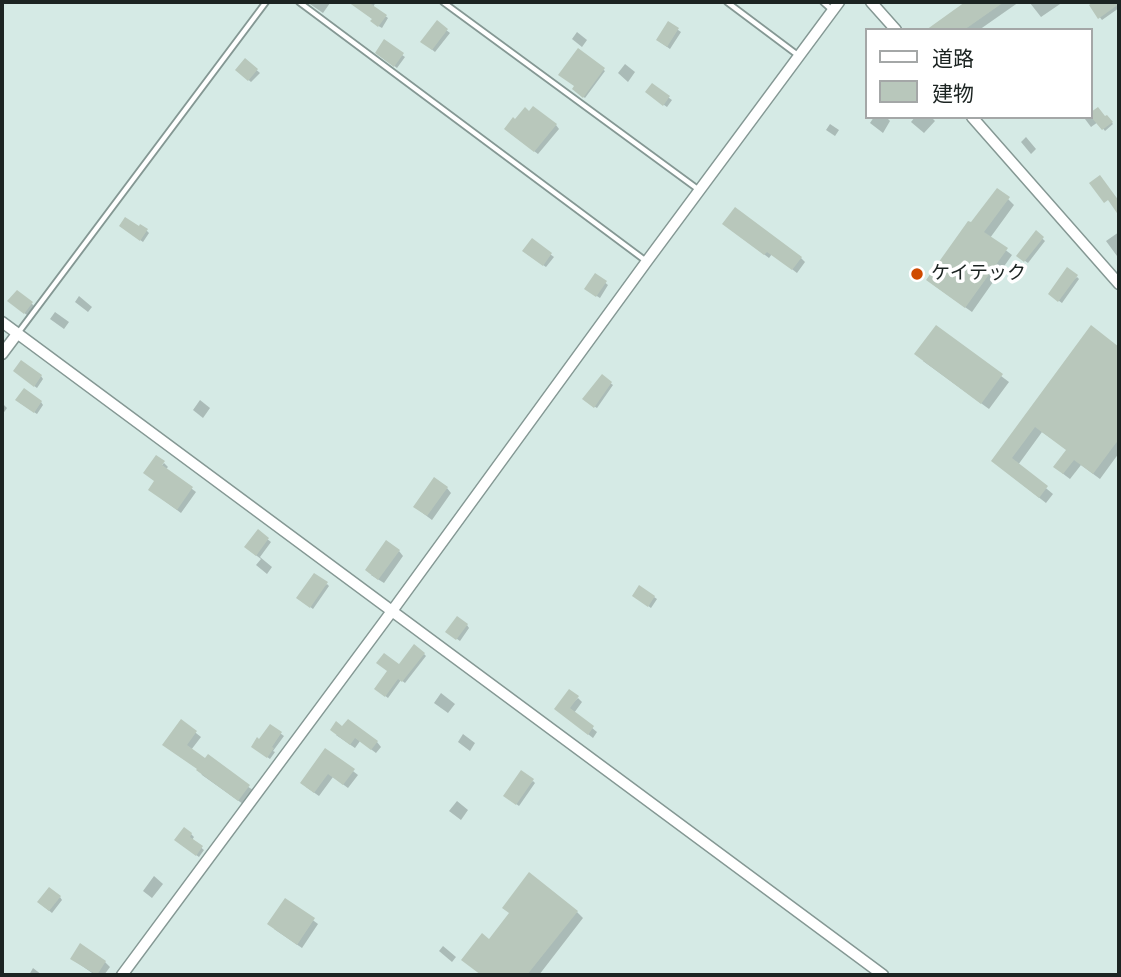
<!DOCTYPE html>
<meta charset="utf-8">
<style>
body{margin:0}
#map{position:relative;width:1121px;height:977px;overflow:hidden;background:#d5eae5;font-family:"DejaVu Sans","Noto Sans JP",sans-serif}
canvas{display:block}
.frame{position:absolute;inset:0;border:4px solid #1c2422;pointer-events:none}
.legend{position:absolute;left:865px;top:28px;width:228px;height:91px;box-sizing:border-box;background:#fff;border:2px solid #a4a7a7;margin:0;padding:9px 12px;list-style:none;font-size:21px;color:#1c2422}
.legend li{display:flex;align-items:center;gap:14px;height:35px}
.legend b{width:35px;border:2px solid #a4a7a7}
</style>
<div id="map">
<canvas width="1121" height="977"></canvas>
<div class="frame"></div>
<ul class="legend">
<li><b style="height:9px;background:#fff"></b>道路</li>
<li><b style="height:19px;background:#b8c7bb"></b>建物</li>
</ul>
</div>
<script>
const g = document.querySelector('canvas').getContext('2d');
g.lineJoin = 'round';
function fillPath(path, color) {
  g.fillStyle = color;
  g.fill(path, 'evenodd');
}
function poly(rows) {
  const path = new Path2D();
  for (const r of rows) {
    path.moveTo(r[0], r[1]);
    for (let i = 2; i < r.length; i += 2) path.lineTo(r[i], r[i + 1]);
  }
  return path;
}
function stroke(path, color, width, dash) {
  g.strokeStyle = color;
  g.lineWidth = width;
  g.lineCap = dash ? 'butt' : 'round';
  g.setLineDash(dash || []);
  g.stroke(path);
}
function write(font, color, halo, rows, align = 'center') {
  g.font = font + ' "DejaVu Sans","Noto Sans JP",sans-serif';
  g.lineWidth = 7;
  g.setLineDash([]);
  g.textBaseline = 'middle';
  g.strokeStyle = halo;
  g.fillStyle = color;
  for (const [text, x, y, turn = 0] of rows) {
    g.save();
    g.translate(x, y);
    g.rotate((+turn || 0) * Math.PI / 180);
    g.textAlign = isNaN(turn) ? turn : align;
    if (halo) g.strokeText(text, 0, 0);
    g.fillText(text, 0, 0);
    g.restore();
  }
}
const shadow = poly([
 [307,2,328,2,330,3,323,13],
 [350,2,376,2,373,7,388,18,382,28,375,24,374,20],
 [969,2,1019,2,979,30,929,30],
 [1032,2,1063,2,1041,17,1030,3],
 [1096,2,1118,2,1119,8,1102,20,1091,6],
 [437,23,450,33,435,52,425,44],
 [668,23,681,32,670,49,660,42],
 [577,32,587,40,582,47,572,39],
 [578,51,605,71,585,98,574,89],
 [380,55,402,55,405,57,397,68],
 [245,60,260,73,251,82,237,70],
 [625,64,635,72,628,82,618,73],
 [652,86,672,100,667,107,650,95],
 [874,117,886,117,890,121,883,133,870,123],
 [915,117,931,117,935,121,924,133,911,122],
 [1087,117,1107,117,1113,124,1105,131,1098,122,1091,127,1085,119],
 [830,124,839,130,835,136,826,130],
 [556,125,559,129,538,154,510,133],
 [1026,137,1036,149,1031,154,1021,142],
 [1008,199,1014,205,990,238,1012,255,972,312,935,286,971,225],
 [124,228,147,231,149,233,143,242],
 [729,228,801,258,805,262,797,273,772,254,769,258],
 [1119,232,1119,255,1117,256,1106,241],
 [1036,233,1045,241,1028,263,1018,256],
 [532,241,554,257,546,267,527,254],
 [595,275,608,285,600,298,589,291],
 [1077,277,1079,279,1062,303,1052,296],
 [79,296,92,307,88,312,75,302],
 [12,304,32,304,34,306,27,315],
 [55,312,69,322,64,329,50,319],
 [936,327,1009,382,989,409,923,361],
 [1091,327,1119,349,1119,453,1100,479,1081,465,1070,479,1062,473,1068,450,1042,432,1018,465,1053,494,1046,503,1000,467],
 [18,374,41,376,43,379,37,388],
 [602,377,613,385,597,408,586,401],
 [200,400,210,408,203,418,193,410],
 [41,402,43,405,37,414,20,403],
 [2,403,7,408,2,415],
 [164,463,168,467,166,469,196,492,181,513,154,493,156,481,150,477],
 [447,488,451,493,432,520,420,511],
 [258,532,271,542,260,557,272,567,267,574,256,565,261,559,249,550],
 [399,551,403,556,384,583,371,575],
 [327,584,329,586,313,609,301,600],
 [654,597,657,599,651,608,637,598],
 [467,625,469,628,460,641,450,634],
 [424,654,426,656,405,683,401,680,388,698,379,691,399,667],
 [441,693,455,704,448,713,434,703],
 [578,698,582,702,574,713,597,732,593,738,561,713],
 [182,722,201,737,191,750,253,790,243,804,202,775,199,769,169,749],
 [270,726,284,736,273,751,275,752,270,759,256,749],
 [343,728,377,742,381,747,376,753,360,741,355,748,336,735],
 [463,734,475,743,470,751,458,742],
 [326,750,358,775,348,788,333,777,319,796,306,787],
 [533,781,535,783,519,806,508,798],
 [457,801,468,810,461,820,449,811],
 [191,834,194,837,192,840,204,850,199,857,179,843],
 [154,876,163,884,152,898,143,891],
 [60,897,62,900,52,913,42,905],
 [286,900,318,924,302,948,274,929],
 [577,912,583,918,539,975,477,975],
 [443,946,456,957,452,962,439,951],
 [72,959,105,962,110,967,104,975,95,975],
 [33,968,42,975,29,975]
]);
const building = poly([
 [348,2,368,2,387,15,378,27,370,21,372,19],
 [965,2,1004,2,964,30,926,30],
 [1093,2,1119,2,1119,4,1098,19,1089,5],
 [437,20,448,29,432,50,420,42],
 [668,21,679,28,667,47,656,40],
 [384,39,404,53,394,67,375,53],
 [578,48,605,68,583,98,572,89,574,86,558,75],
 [245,58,258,69,248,81,235,70],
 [652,83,670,96,663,106,645,92],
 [533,106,557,124,534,152,504,129,513,117,515,119,525,107,529,111],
 [1098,107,1105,116,1107,115,1113,122,1102,130,1091,117,1091,112],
 [1100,175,1119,201,1119,216,1108,200,1104,203,1089,183],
 [997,188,1010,197,984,232,1008,248,965,308,926,280,968,221,971,222],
 [735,207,802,257,792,270,767,252,764,255,722,224],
 [125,217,139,226,140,224,148,229,140,241,119,226],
 [1036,230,1044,237,1024,262,1016,256],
 [532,238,552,253,543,266,522,251],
 [1067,267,1078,275,1058,302,1048,294],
 [595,273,607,281,596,297,584,289],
 [17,290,33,302,24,314,7,301],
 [936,325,1003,374,981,404,914,354],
 [1091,325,1119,347,1119,439,1093,474,1074,460,1063,474,1053,467,1066,450,1035,427,1012,458,1048,486,1039,498,991,461],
 [21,360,42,375,34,387,13,371],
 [602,374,612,382,594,408,582,399],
 [24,388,42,401,34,413,15,400],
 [156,455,165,461,162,465,193,487,177,510,148,490,154,481,143,473],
 [434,477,448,487,427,516,413,507],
 [258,529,269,538,256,556,244,547],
 [386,540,400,550,378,580,365,570],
 [314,573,328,582,310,608,296,598],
 [639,585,655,596,648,607,632,596],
 [457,616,468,624,456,640,445,632],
 [414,644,425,653,402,682,398,679,385,697,374,689,387,671,376,663,384,653,399,664],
 [569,689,579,696,570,708,594,726,588,735,554,709],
 [181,719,197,731,187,745,205,758,208,754,250,785,238,801,196,770,197,769,162,745],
 [348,719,378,741,371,750,355,738,350,745,330,730,336,721,342,726],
 [270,724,282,732,272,747,274,748,267,758,251,747,257,737,259,739],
 [325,748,355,769,343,785,328,774,314,793,300,783],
 [521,770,534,779,516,805,503,796],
 [184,827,192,833,190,837,203,846,196,856,174,840],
 [529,872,578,911,527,975,481,975,461,960,482,933,489,939,509,913,502,908],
 [49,887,61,896,49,911,37,902],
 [285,898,315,918,297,945,267,924],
 [80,943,106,961,97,975,70,959]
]);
const lane = poly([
 [299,2,646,261],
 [443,2,699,190],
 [727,2,799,56],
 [823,2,832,10],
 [18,333,266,2]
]);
const street = poly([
 [871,2,896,30],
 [972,117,1119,284],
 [2,322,883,975],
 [2,354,17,334],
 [122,975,392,611,647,261,839,2]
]);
const markers = [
 [917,274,7,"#cf4b00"]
];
const poiNames = [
 ["ケイテック",931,274]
];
fillPath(shadow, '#0003');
fillPath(building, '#b8c7bb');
stroke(lane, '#859894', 8);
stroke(street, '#859894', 13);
stroke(lane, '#fff', 4.5);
stroke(street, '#fff', 10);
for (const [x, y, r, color] of markers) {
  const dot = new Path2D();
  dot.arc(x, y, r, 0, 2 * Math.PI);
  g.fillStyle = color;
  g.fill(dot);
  stroke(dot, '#fff', 2.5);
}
write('19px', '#1c2422', '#fff', poiNames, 'left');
</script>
